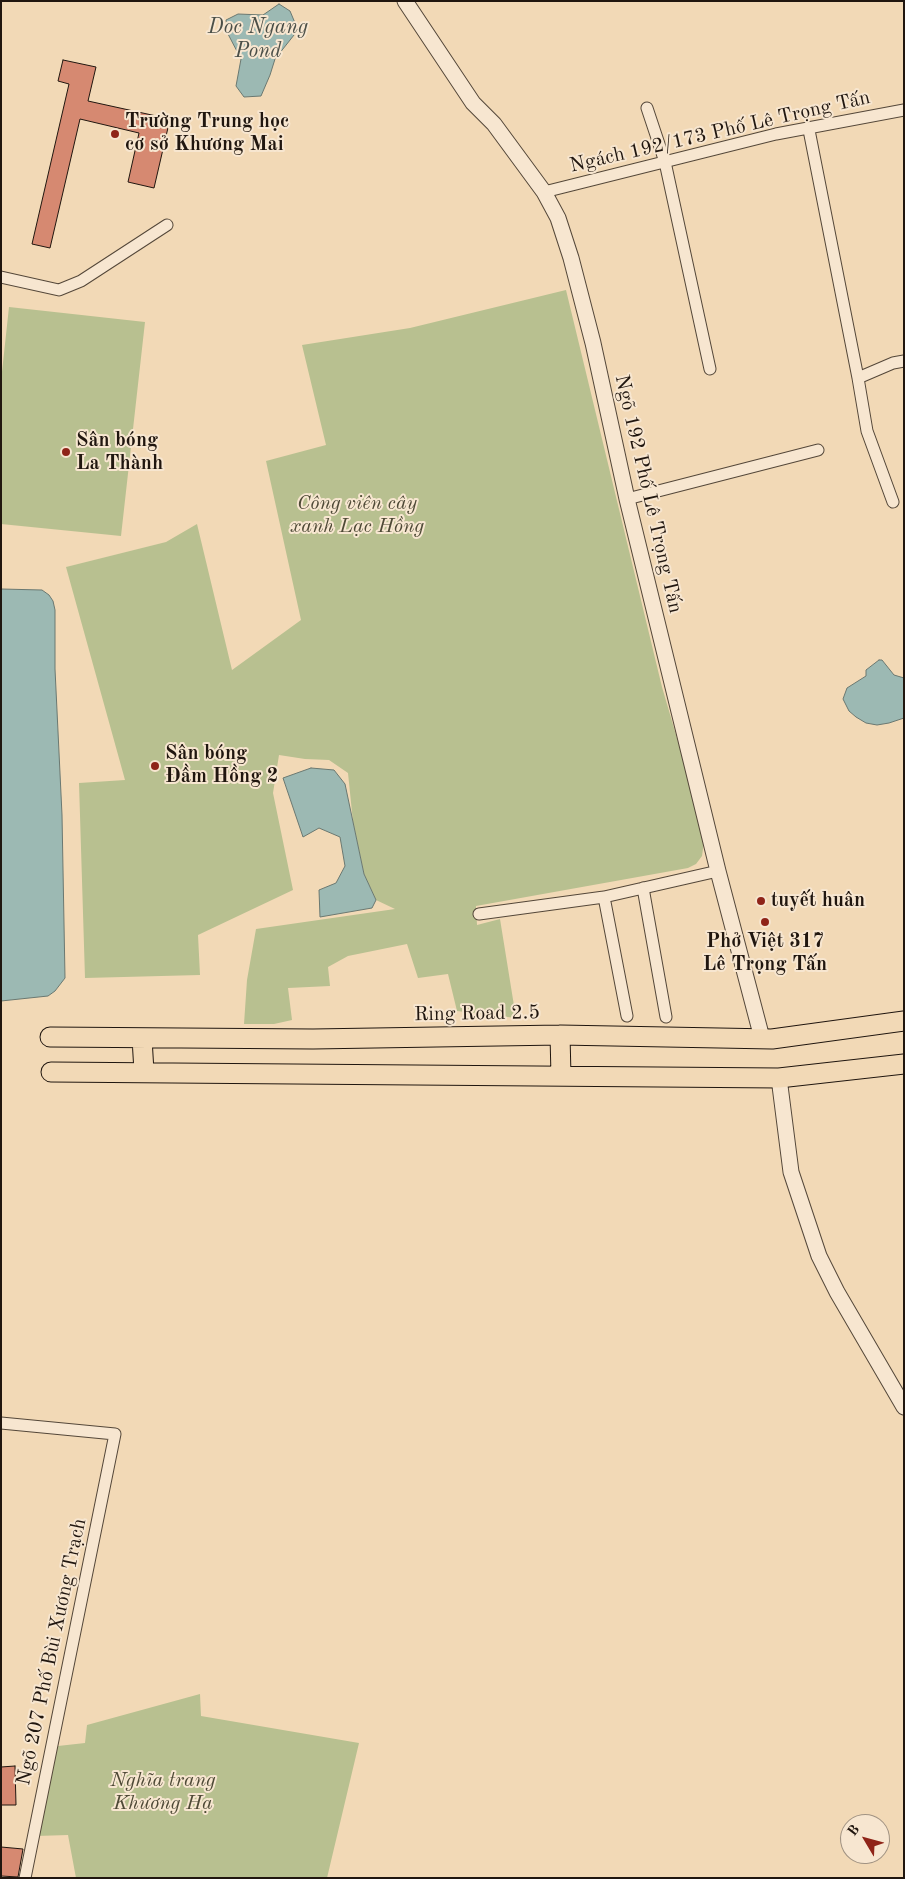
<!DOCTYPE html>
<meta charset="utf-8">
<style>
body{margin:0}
#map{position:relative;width:905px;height:1879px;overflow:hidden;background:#f2d9b6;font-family:"Old Standard TT",serif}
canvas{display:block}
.frame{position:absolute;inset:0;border:2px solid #20160f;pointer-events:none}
.north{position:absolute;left:840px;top:1814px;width:50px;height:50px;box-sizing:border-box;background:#f7e6d0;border:1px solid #a19383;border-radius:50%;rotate:307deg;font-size:14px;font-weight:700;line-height:20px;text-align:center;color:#20160f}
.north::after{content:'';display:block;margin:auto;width:18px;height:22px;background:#8f2418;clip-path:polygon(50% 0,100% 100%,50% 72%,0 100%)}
</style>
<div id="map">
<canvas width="905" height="1879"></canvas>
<div class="frame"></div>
<div class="north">B</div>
</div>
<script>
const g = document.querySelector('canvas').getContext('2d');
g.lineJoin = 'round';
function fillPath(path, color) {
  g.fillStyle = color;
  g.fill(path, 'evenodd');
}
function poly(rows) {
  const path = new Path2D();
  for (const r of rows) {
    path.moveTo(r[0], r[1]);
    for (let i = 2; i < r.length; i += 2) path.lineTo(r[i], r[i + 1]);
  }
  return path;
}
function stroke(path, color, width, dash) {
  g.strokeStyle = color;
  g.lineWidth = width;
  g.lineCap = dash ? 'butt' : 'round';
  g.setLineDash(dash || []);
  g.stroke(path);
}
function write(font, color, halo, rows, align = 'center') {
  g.font = font + ' "Old Standard TT",serif';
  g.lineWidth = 4;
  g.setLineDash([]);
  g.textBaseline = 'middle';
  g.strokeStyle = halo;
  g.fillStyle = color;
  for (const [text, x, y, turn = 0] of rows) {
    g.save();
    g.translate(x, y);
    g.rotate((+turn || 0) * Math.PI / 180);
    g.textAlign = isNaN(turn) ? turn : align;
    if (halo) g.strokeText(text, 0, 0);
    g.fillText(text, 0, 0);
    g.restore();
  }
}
const green = poly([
 [566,290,662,687,705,834,702,856,696,864,688,868,476,906,477,925,500,919,516,1018,457,1011,448,974,418,978,407,944,348,956,328,967,330,986,288,988,292,1020,274,1024,244,1024,247,980,256,929,395,909,376,900,364,874,353,822,348,773,329,760,305,759,279,755,273,793,293,890,198,935,200,975,85,978,79,783,125,780,66,567,166,542,197,524,232,670,301,620,266,461,326,445,302,345,410,328],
 [9,307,145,322,121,536,1,524,1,381],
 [200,1694,201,1716,359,1743,327,1878,76,1878,68,1835,36,1836,58,1746,85,1743,87,1725]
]);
const water = poly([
 [279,4,290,11,298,30,275,59,270,75,261,96,244,97,236,86,241,59,228,34,226,20,238,14,263,15,279,4],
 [1,589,42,590,49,595,53,601,55,610,55,669,62,815,65,978,55,991,48,996,1,1001,1,589],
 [879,660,882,660,894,675,904,678,904,718,889,723,877,725,866,723,856,717,849,711,843,699,847,688,866,676,866,670,879,660],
 [311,768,334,770,345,784,364,874,376,900,372,908,320,917,319,890,336,883,345,866,340,837,319,828,303,837,283,778,311,768]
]);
const building = poly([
 [63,60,96,67,88,101,170,119,154,188,128,182,139,133,80,119,50,248,32,244,69,84,58,81,63,60],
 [15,1766,16,1805,1,1805,1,1767,15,1766],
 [1,1847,23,1849,18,1877,1,1876,1,1847]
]);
const minor = poly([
 [647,108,665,162,710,369],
 [809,130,858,378,867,431,893,502],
 [544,192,776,134,904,110],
 [1,277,59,290,81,281,167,225],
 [858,378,893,363,904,361],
 [627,499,818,450],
 [643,888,666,1017],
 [604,897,627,1016],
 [479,914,604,897,718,871],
 [1,1423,115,1434,25,1878]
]);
const tertiary = poly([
 [405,1,473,103,494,124,544,192,558,218,571,258,593,343,627,499,718,871,762,1038],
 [779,1078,791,1172,819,1256,837,1292,904,1407]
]);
const primary = poly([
 [560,1035,561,1076],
 [50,1037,313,1039,560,1035,772,1039,904,1021],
 [142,1038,144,1072],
 [51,1072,779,1078,904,1064]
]);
const markers = [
 [115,134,5,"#8f2418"],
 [66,452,5,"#8f2418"],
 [155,766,5,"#8f2418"],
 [761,901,5,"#8f2418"],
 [765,922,5,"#8f2418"]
];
const poiNames = [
 ["Trường Trung học",125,122],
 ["cơ sở Khương Mai",125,145],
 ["Sân bóng",76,441],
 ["La Thành",76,464],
 ["Sân bóng",165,754],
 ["Đầm Hồng 2",165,777],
 ["tuyết huân",771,901],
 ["Phở Việt 317",765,942,"center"],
 ["Lê Trọng Tấn",765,965,"center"]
];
const streetNames = [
 ["Ngách 192/173 Phố Lê Trọng Tấn",720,132,-13],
 ["Ngõ 192 Phố Lê Trọng Tấn",648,494,77],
 ["Ring Road 2.5",477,1014,-1],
 ["Ngõ 207 Phố Bùi Xương Trạch",52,1652,-78]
];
const parkNames = [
 ["Công viên cây",357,504],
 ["xanh Lạc Hồng",357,527],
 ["Nghĩa trang",163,1781],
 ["Khương Hạ",163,1804]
];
const waterNames = [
 ["Doc Ngang",258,27],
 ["Pond",258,51]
];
fillPath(green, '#b8c090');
fillPath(water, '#9cb9b3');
stroke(water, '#6a7871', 1);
fillPath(building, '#d68971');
stroke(building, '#20160f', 1);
stroke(minor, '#544739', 13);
stroke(tertiary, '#544739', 17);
stroke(primary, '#20160f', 21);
stroke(minor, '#f7e6d0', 11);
stroke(tertiary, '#f7e6d0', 15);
stroke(primary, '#f2d9b6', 19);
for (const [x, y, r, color] of markers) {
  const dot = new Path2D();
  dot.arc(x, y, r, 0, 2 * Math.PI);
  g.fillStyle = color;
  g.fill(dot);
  stroke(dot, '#f7e6d0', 2);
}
write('bold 20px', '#20160f', '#f7e6d0', poiNames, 'left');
write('20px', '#20160f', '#f7e6d0', streetNames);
write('italic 20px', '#4e4936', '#f7e6d0', parkNames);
write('italic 21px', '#4b4f48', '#f7e6d0', waterNames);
</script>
